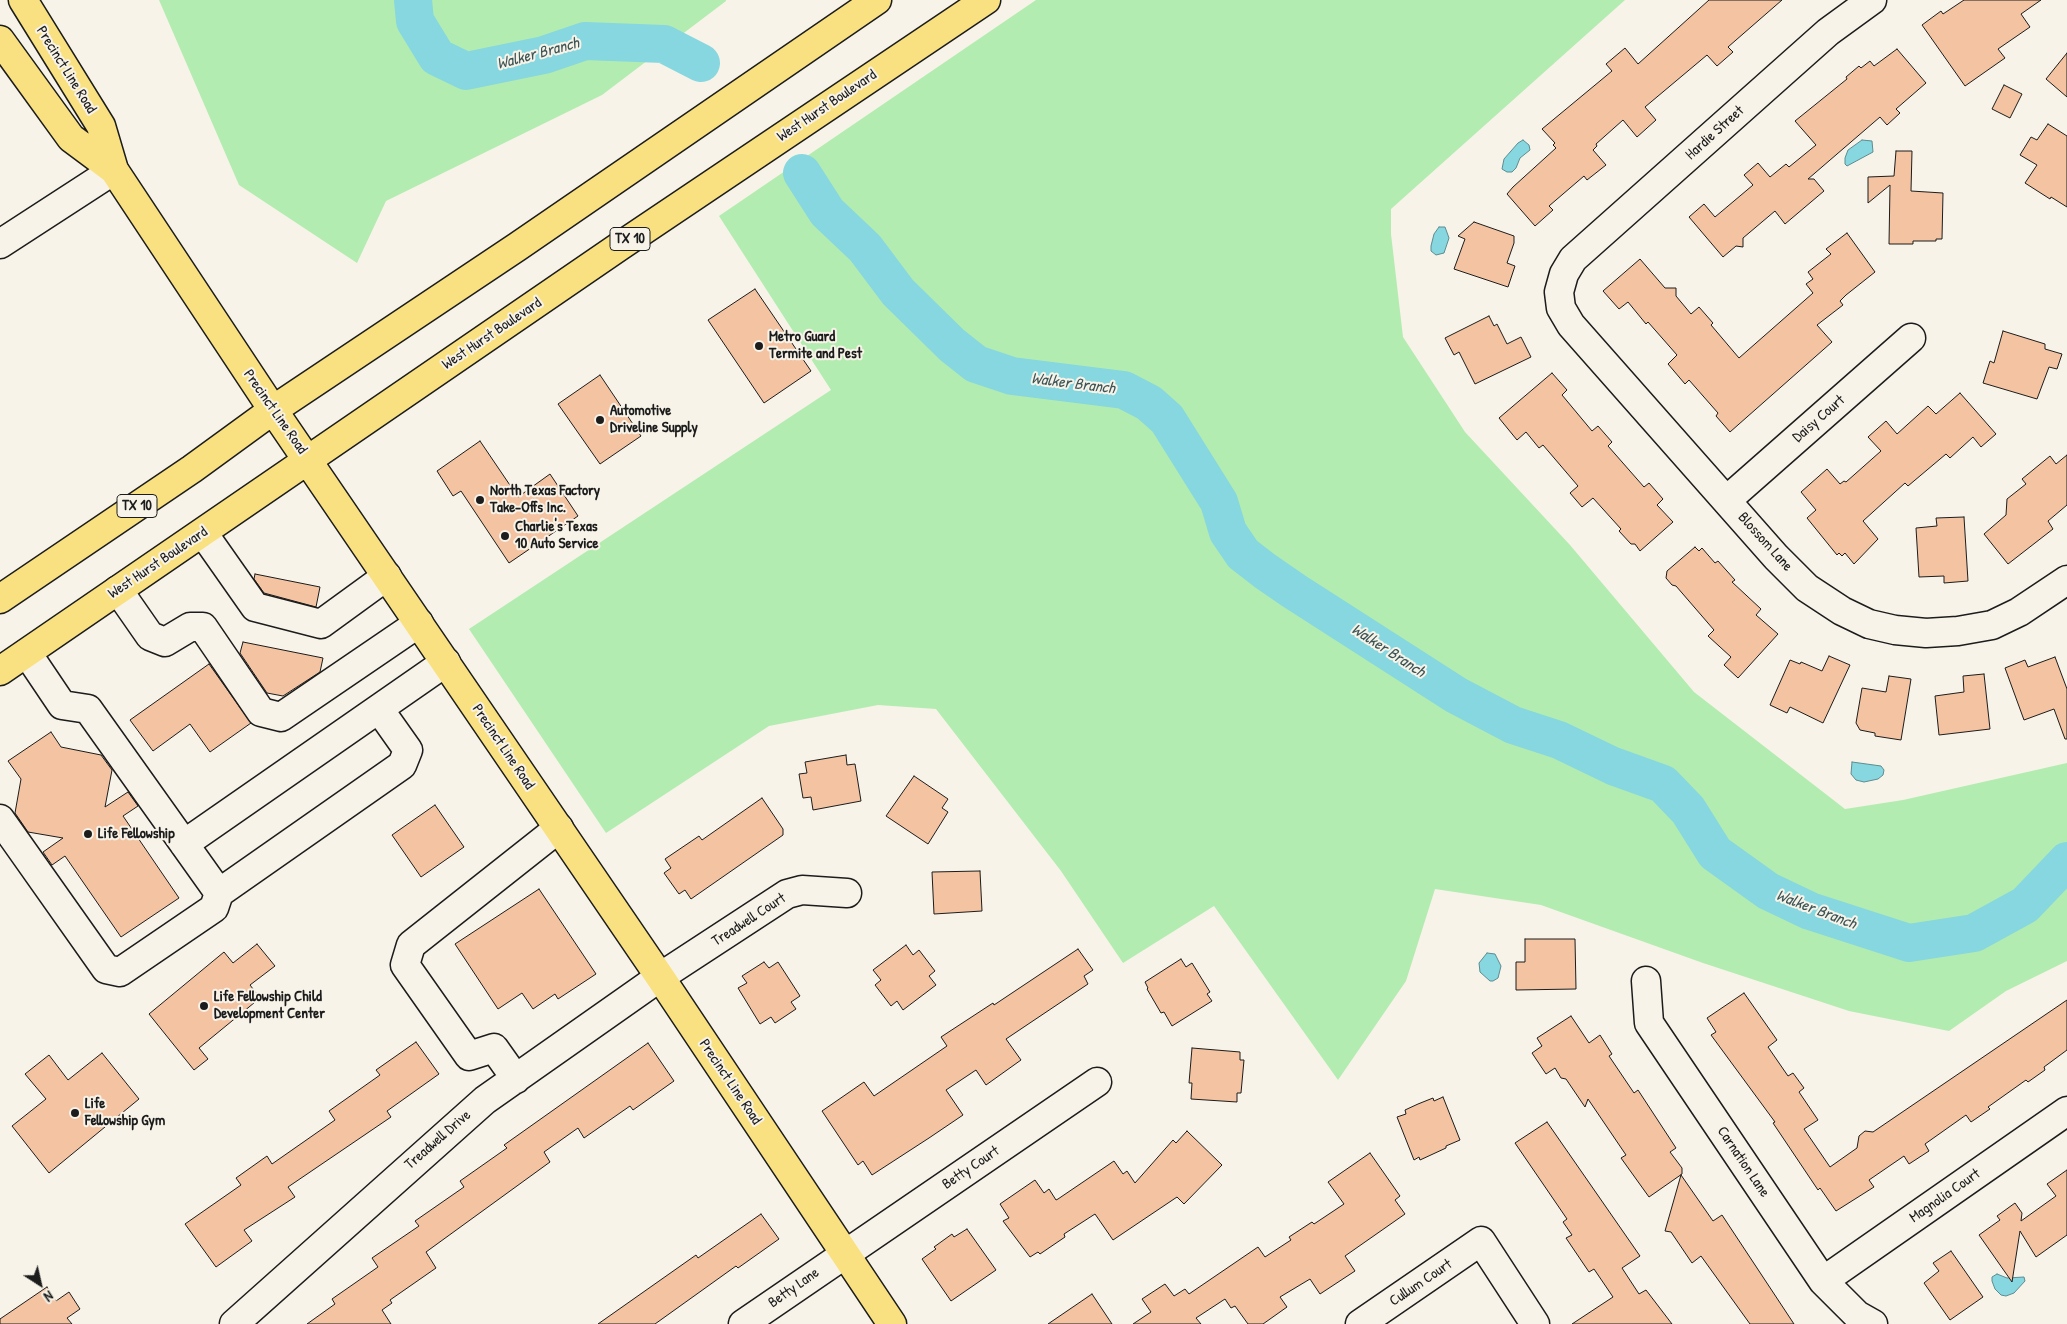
<!DOCTYPE html>
<style>
body{margin:0}
#map{position:relative;width:2067px;height:1324px;overflow:hidden;background:#f7f3e8;font-family:"Patrick Hand",sans-serif}
canvas{display:block}
.north{position:absolute;left:15px;top:1259px;width:50px;height:50px;-webkit-text-stroke:4px #f7f3e8;paint-order:stroke;rotate:145deg;font-size:14px;font-weight:700;line-height:20px;text-align:center;color:#1c1c1c}
.north::after{content:'';display:block;margin:auto;width:18px;height:22px;background:#1c1c1c;clip-path:polygon(50% 0,100% 100%,50% 72%,0 100%)}
</style>
<div id="map">
<canvas width="2067" height="1324"></canvas>
<div class="north">N</div>
</div>
<script>
const g = document.querySelector('canvas').getContext('2d');
g.lineJoin = 'round';
function fillPath(path, color) {
  g.fillStyle = color;
  g.fill(path, 'evenodd');
}
function poly(rows) {
  const path = new Path2D();
  for (const r of rows) {
    path.moveTo(r[0], r[1]);
    for (let i = 2; i < r.length; i += 2) path.lineTo(r[i], r[i + 1]);
  }
  return path;
}
function stroke(path, color, width, dash) {
  g.strokeStyle = color;
  g.lineWidth = width;
  g.lineCap = dash ? 'butt' : 'round';
  g.setLineDash(dash || []);
  g.stroke(path);
}
function write(font, color, halo, rows, align = 'center') {
  g.font = font + ' "Patrick Hand",sans-serif';
  g.lineWidth = 4;
  g.setLineDash([]);
  g.textBaseline = 'middle';
  g.strokeStyle = halo;
  g.fillStyle = color;
  for (const [text, x, y, turn = 0] of rows) {
    g.save();
    g.translate(x, y);
    g.rotate((+turn || 0) * Math.PI / 180);
    g.textAlign = isNaN(turn) ? turn : align;
    if (halo) g.strokeText(text, 0, 0);
    g.fillText(text, 0, 0);
    g.restore();
  }
}
const green = poly([
 [159,0,726,0,726,1,602,95,386,201,357,263,239,185],
 [1036,0,1625,0,1391,209,1391,234,1403,337,1465,432,1570,545,1694,692,1845,809,1903,800,2067,763,2067,961,2006,991,1949,1031,1849,1011,1703,963,1541,905,1435,889,1406,981,1338,1080,1214,906,1123,963,1061,871,936,709,878,705,769,726,606,833,469,629,831,390,719,216]
]);
const water = poly([
 [1523,140,1529,145,1530,150,1520,158,1516,168,1512,172,1507,172,1502,169,1504,159,1518,143,1523,140],
 [1862,140,1872,141,1873,152,1847,166,1845,164,1845,158,1848,150,1862,140],
 [1439,227,1445,227,1449,238,1444,253,1436,255,1431,251,1431,246,1434,234,1439,227],
 [1852,762,1881,766,1884,770,1883,775,1878,779,1864,782,1856,780,1851,774,1852,762],
 [1487,953,1495,954,1501,966,1498,978,1493,981,1490,981,1480,972,1479,963,1487,953],
 [1997,1274,2007,1278,2024,1277,2025,1281,2014,1293,2006,1296,2001,1295,1995,1289,1992,1281,1992,1277,1997,1274]
]);
const river = poly([
 [413,0,415,21,437,57,466,71,544,55,585,41,664,44,701,63],
 [802,173,827,212,865,248,898,292,952,345,976,364,1012,376,1124,390,1149,403,1167,419,1219,502,1228,532,1243,554,1265,571,1294,591,1456,695,1513,725,1559,740,1613,766,1663,784,1688,810,1715,853,1768,891,1810,911,1909,943,1974,933,2025,905,2067,861]
]);
const building = poly([
 [1709,0,1782,0,1728,47,1733,52,1717,66,1707,55,1645,107,1656,120,1637,137,1623,120,1596,144,1597,146,1593,150,1606,165,1587,180,1584,176,1549,206,1553,210,1535,226,1507,194,1513,187,1556,148,1553,145,1555,143,1542,129,1612,71,1606,64,1625,48,1638,64,1709,0],
 [1964,0,2041,0,2021,14,2030,27,1998,49,2005,58,1965,86,1922,25,1941,11,1943,14,1964,0],
 [1897,49,1926,83,1896,109,1900,113,1887,125,1880,117,1808,179,1814,179,1824,191,1785,224,1775,211,1743,238,1743,247,1736,246,1723,257,1689,217,1704,204,1715,217,1753,185,1744,175,1758,163,1770,177,1786,164,1789,167,1816,145,1795,121,1847,79,1846,77,1859,66,1861,68,1870,61,1874,66,1897,49],
 [2067,53,2067,97,2046,79,2067,53],
 [2004,85,2022,94,2010,118,1992,109,2004,85],
 [2048,124,2067,136,2067,207,2051,197,2050,199,2025,183,2037,165,2020,155,2031,137,2037,140,2048,124],
 [1896,151,1912,151,1911,191,1943,193,1942,239,1936,239,1936,241,1913,241,1913,244,1889,244,1890,185,1868,203,1868,177,1894,176,1896,151],
 [1474,222,1514,236,1514,243,1507,263,1515,266,1508,287,1454,269,1465,239,1458,236,1474,222],
 [1847,233,1875,272,1846,295,1840,301,1843,305,1817,325,1832,342,1730,432,1716,416,1718,413,1689,380,1685,384,1668,364,1677,355,1648,322,1646,324,1628,302,1619,309,1603,291,1640,259,1665,288,1676,288,1676,296,1691,314,1699,307,1713,323,1711,325,1739,358,1813,293,1806,284,1813,279,1808,272,1831,254,1826,249,1847,233],
 [755,289,811,371,764,403,708,320,755,289],
 [1489,316,1494,326,1497,324,1507,344,1521,337,1531,357,1475,384,1459,352,1454,355,1445,338,1489,316],
 [2003,331,2045,344,2045,349,2062,354,2057,369,2049,367,2037,399,1983,383,1990,361,1994,363,2003,331],
 [1552,373,1567,390,1562,395,1592,431,1598,426,1612,442,1608,446,1644,487,1649,483,1663,499,1657,505,1673,522,1640,551,1635,544,1631,544,1619,531,1621,529,1593,498,1582,507,1570,493,1578,486,1543,445,1539,448,1526,432,1517,440,1499,418,1552,373],
 [600,375,641,436,600,464,558,404,600,375],
 [1960,393,1996,434,1981,447,1973,437,1950,458,1946,454,1908,486,1905,483,1863,521,1878,539,1854,564,1845,553,1842,556,1839,553,1837,555,1807,518,1816,510,1801,492,1827,469,1840,484,1844,481,1846,482,1881,451,1868,437,1886,421,1897,434,1928,406,1936,414,1960,393],
 [480,441,518,497,550,474,578,516,509,563,461,491,453,496,437,471,480,441],
 [2067,455,2067,505,2048,521,2053,529,2008,564,1984,534,2006,515,2007,499,2026,484,2022,479,2050,456,2056,464,2067,455],
 [1964,517,1968,581,1944,583,1944,576,1919,577,1916,528,1937,526,1936,518,1964,517],
 [1695,547,1699,551,1702,548,1715,563,1718,561,1735,580,1732,582,1761,609,1756,615,1778,634,1738,678,1724,665,1731,657,1708,636,1714,630,1676,586,1672,585,1666,578,1667,571,1695,547],
 [255,574,320,587,316,607,264,593,254,579,255,574],
 [243,642,323,658,320,672,283,696,267,693,240,653,243,642],
 [1829,656,1850,665,1823,723,1790,707,1787,713,1770,705,1790,660,1800,664,1801,662,1822,671,1829,656],
 [2055,657,2067,689,2067,739,2065,739,2054,709,2024,720,2005,668,2025,660,2028,667,2055,657],
 [209,664,251,723,210,752,190,724,153,751,130,720,209,664],
 [1984,674,1990,729,1939,735,1935,696,1964,692,1963,676,1984,674],
 [1889,676,1911,679,1901,740,1875,736,1875,733,1860,730,1856,723,1862,688,1886,692,1889,676],
 [51,732,61,747,101,755,112,770,105,807,128,792,138,806,123,816,179,898,121,937,65,856,52,865,43,852,63,838,28,832,15,813,21,779,8,761,51,732],
 [846,755,847,765,855,764,861,801,813,810,811,797,803,798,799,774,807,773,805,762,846,755],
 [914,776,948,799,942,808,948,812,928,844,886,816,914,776],
 [762,798,783,829,783,835,691,899,685,890,679,894,664,873,671,868,665,859,699,836,702,840,762,798],
 [435,805,464,847,421,877,392,835,435,805],
 [980,871,982,911,934,914,932,872,980,871],
 [539,889,596,974,558,999,555,994,533,1009,522,993,498,1009,455,944,539,889],
 [1525,939,1575,939,1576,989,1516,990,1516,962,1525,962,1525,939],
 [257,944,275,966,250,985,260,998,199,1048,208,1059,194,1070,149,1014,224,952,233,963,257,944],
 [906,945,913,955,919,950,935,971,929,976,936,985,903,1010,897,1001,891,1006,875,985,881,980,873,970,906,945],
 [1078,949,1093,970,1084,976,1088,984,1006,1039,1021,1060,986,1085,976,1070,946,1090,963,1115,929,1138,872,1175,863,1161,858,1165,822,1111,864,1082,874,1096,947,1046,941,1037,993,1003,994,1005,1078,949],
 [1181,959,1186,967,1192,963,1210,992,1207,994,1212,1001,1172,1026,1164,1012,1161,1013,1147,989,1148,988,1145,982,1181,959],
 [764,962,769,968,778,962,800,996,791,1002,796,1009,775,1023,771,1017,760,1024,738,988,747,983,742,976,764,962],
 [1744,993,1777,1040,1768,1047,1788,1076,1793,1073,1804,1088,1799,1092,1818,1120,1804,1129,1830,1167,1857,1148,1859,1136,1865,1131,1873,1132,2067,1000,2067,1050,2044,1067,2045,1070,2028,1082,2026,1080,1988,1107,1990,1109,1971,1122,1966,1115,1925,1144,1929,1151,1909,1164,1904,1156,1869,1180,1874,1187,1836,1211,1820,1188,1818,1190,1773,1123,1775,1122,1711,1035,1716,1032,1707,1018,1744,993],
 [1571,1016,1589,1043,1600,1035,1612,1054,1609,1056,1634,1093,1638,1090,1676,1148,1670,1152,1682,1168,1682,1174,1649,1197,1621,1158,1626,1155,1588,1099,1585,1107,1566,1079,1561,1078,1555,1068,1546,1074,1532,1053,1542,1046,1537,1038,1571,1016],
 [416,1042,439,1074,387,1111,391,1117,288,1187,295,1197,244,1230,252,1241,216,1267,185,1224,241,1185,236,1178,267,1156,272,1164,335,1120,329,1111,380,1075,376,1070,416,1042],
 [648,1043,674,1081,633,1110,630,1106,584,1138,578,1128,544,1152,550,1162,426,1252,436,1268,390,1300,392,1303,382,1310,391,1324,307,1324,335,1304,332,1299,378,1267,372,1258,419,1226,415,1221,464,1187,460,1181,507,1148,504,1145,648,1043],
 [1192,1048,1240,1052,1240,1060,1244,1060,1241,1093,1237,1093,1237,1102,1191,1099,1192,1083,1189,1083,1192,1048],
 [102,1053,139,1099,49,1173,12,1126,46,1099,25,1074,49,1055,68,1080,102,1053],
 [1443,1097,1460,1140,1446,1146,1446,1148,1420,1160,1419,1157,1414,1160,1397,1117,1406,1114,1405,1110,1418,1104,1433,1098,1434,1101,1443,1097],
 [1547,1122,1640,1256,1622,1268,1639,1294,1646,1290,1672,1324,1572,1324,1613,1297,1594,1269,1589,1272,1566,1238,1572,1235,1563,1222,1567,1219,1515,1143,1547,1122],
 [1187,1131,1222,1165,1184,1204,1177,1197,1113,1240,1095,1214,1064,1234,1065,1237,1040,1254,1038,1252,1030,1257,1003,1221,1009,1218,1000,1204,1035,1180,1044,1193,1049,1189,1056,1200,1058,1199,1114,1161,1123,1174,1127,1171,1135,1183,1173,1140,1176,1143,1187,1131],
 [1370,1153,1400,1196,1395,1200,1405,1214,1345,1256,1355,1271,1320,1294,1310,1279,1280,1297,1287,1307,1263,1324,1248,1324,1235,1306,1231,1308,1225,1299,1196,1318,1201,1324,1133,1324,1151,1312,1142,1299,1165,1284,1174,1296,1185,1289,1189,1294,1258,1247,1265,1257,1291,1240,1289,1237,1312,1222,1314,1224,1344,1204,1328,1182,1370,1153],
 [2067,1170,2067,1235,2036,1257,2020,1231,2012,1282,1979,1235,2000,1220,1997,1216,2015,1203,2022,1213,2021,1221,2056,1196,2047,1184,2067,1170],
 [1681,1175,1713,1221,1722,1215,1794,1324,1750,1324,1701,1256,1692,1263,1671,1232,1665,1231,1681,1175],
 [761,1214,779,1239,738,1268,736,1266,655,1324,598,1324,696,1255,698,1258,761,1214],
 [967,1229,996,1270,951,1301,922,1259,936,1249,934,1247,952,1234,954,1237,967,1229],
 [1951,1251,1983,1297,1950,1320,1924,1283,1939,1271,1933,1263,1951,1251],
 [47,1287,56,1301,69,1292,80,1309,67,1318,72,1324,0,1324,0,1319,47,1287],
 [1092,1294,1112,1324,1048,1324,1092,1294]
]);
const minor = poly([
 [1872,0,1828,32,1573,259,1564,274,1559,292,1561,308,1571,325,1776,557,1807,588,1842,611,1869,624,1895,630,1926,633,1958,631,1992,625,2019,612,2067,580],
 [0,244,114,170],
 [1727,500,1911,338],
 [203,533,255,607,321,624,387,576],
 [118,590,150,636,165,642,190,627,203,627,261,712,281,717,419,623],
 [0,819,106,969,120,972,214,908,219,893,88,709,62,705,27,653],
 [184,844,446,662],
 [219,893,402,765,408,750,379,709],
 [1646,981,1649,1023,1823,1281,1857,1315,1873,1324],
 [516,1079,494,1048,469,1056,405,965,411,945,559,828],
 [1823,1281,2067,1111],
 [234,1324,485,1100,660,977,787,894,802,890,847,893],
 [743,1324,1097,1082],
 [1360,1324,1481,1241,1535,1324]
]);
const major = poly([
 [23,0,101,126,114,170,273,410,660,977,892,1324],
 [0,40,71,138,114,170],
 [0,599,192,469,273,410,517,247,877,0],
 [0,671,620,246,986,0]
]);
const markers = [
 [759,346,5,"#1c1c1c"],
 [600,420,5,"#1c1c1c"],
 [480,500,5,"#1c1c1c"],
 [505,536,5,"#1c1c1c"],
 [88,834,5,"#1c1c1c"],
 [204,1006,5,"#1c1c1c"],
 [75,1113,5,"#1c1c1c"]
];
const shields = [
 [630,239,40],
 [137,506,40]
];
const shieldNames = [
 ["TX 10",630,239],
 ["TX 10",137,506]
];
const streetNames = [
 ["Precinct Line Road",66,70,58],
 ["West Hurst Boulevard",827,106,-34],
 ["Hardie Street",1715,133,-42],
 ["West Hurst Boulevard",492,334,-34],
 ["Precinct Line Road",275,412,55],
 ["Daisy Court",1819,419,-41],
 ["Blossom Lane",1765,542,48],
 ["West Hurst Boulevard",158,563,-34],
 ["Precinct Line Road",503,747,56],
 ["Treadwell Court",749,920,-33],
 ["Precinct Line Road",730,1082,56],
 ["Treadwell Drive",438,1140,-41],
 ["Carnation Lane",1743,1162,56],
 ["Betty Court",971,1168,-34],
 ["Magnolia Court",1945,1196,-35],
 ["Cullum Court",1421,1283,-34],
 ["Betty Lane",794,1288,-35]
];
const poiNames = [
 ["Metro Guard",769,337],
 ["Termite and Pest",769,354],
 ["Automotive",610,411],
 ["Driveline Supply",610,428],
 ["North Texas Factory",490,491],
 ["Take-Offs Inc.",490,508],
 ["Charlie's Texas",515,527],
 ["10 Auto Service",515,544],
 ["Life Fellowship",98,834],
 ["Life Fellowship Child",214,997],
 ["Development Center",214,1014],
 ["Life",85,1104],
 ["Fellowship Gym",85,1121]
];
const waterNames = [
 ["Walker Branch",538,54,-15],
 ["Walker Branch",1073,384,7],
 ["Walker Branch",1388,651,33],
 ["Walker Branch",1816,910,21]
];
fillPath(green, '#b3ecb0');
fillPath(water, '#86d7df');
stroke(water, '#5c8c91', 1);
stroke(river, '#86d7df', 38);
fillPath(building, '#f3c3a2');
stroke(building, '#1c1c1c', 1);
stroke(minor, '#1c1c1c', 31);
stroke(major, '#1c1c1c', 31);
stroke(minor, '#f7f3e8', 28);
stroke(major, '#f9e181', 28);
for (const [x, y, r, color] of markers) {
  const dot = new Path2D();
  dot.arc(x, y, r, 0, 2 * Math.PI);
  g.fillStyle = color;
  g.fill(dot);
  stroke(dot, '#f7f3e8', 2);
}
for (const [x, y, w] of shields) {
  const box = new Path2D();
  box.roundRect(x - w / 2, y - 11.5, w, 23, 4);
  g.fillStyle = '#f7f3e8';
  g.fill(box);
  stroke(box, '#1c1c1c', 1);
}
write('bold 14px', '#1c1c1c', null, shieldNames);
write('15px', '#1c1c1c', '#f7f3e8', streetNames);
write('bold 15px', '#1c1c1c', '#f7f3e8', poiNames, 'left');
write('italic 16px', '#3c5456', '#f7f3e8', waterNames);
</script>
